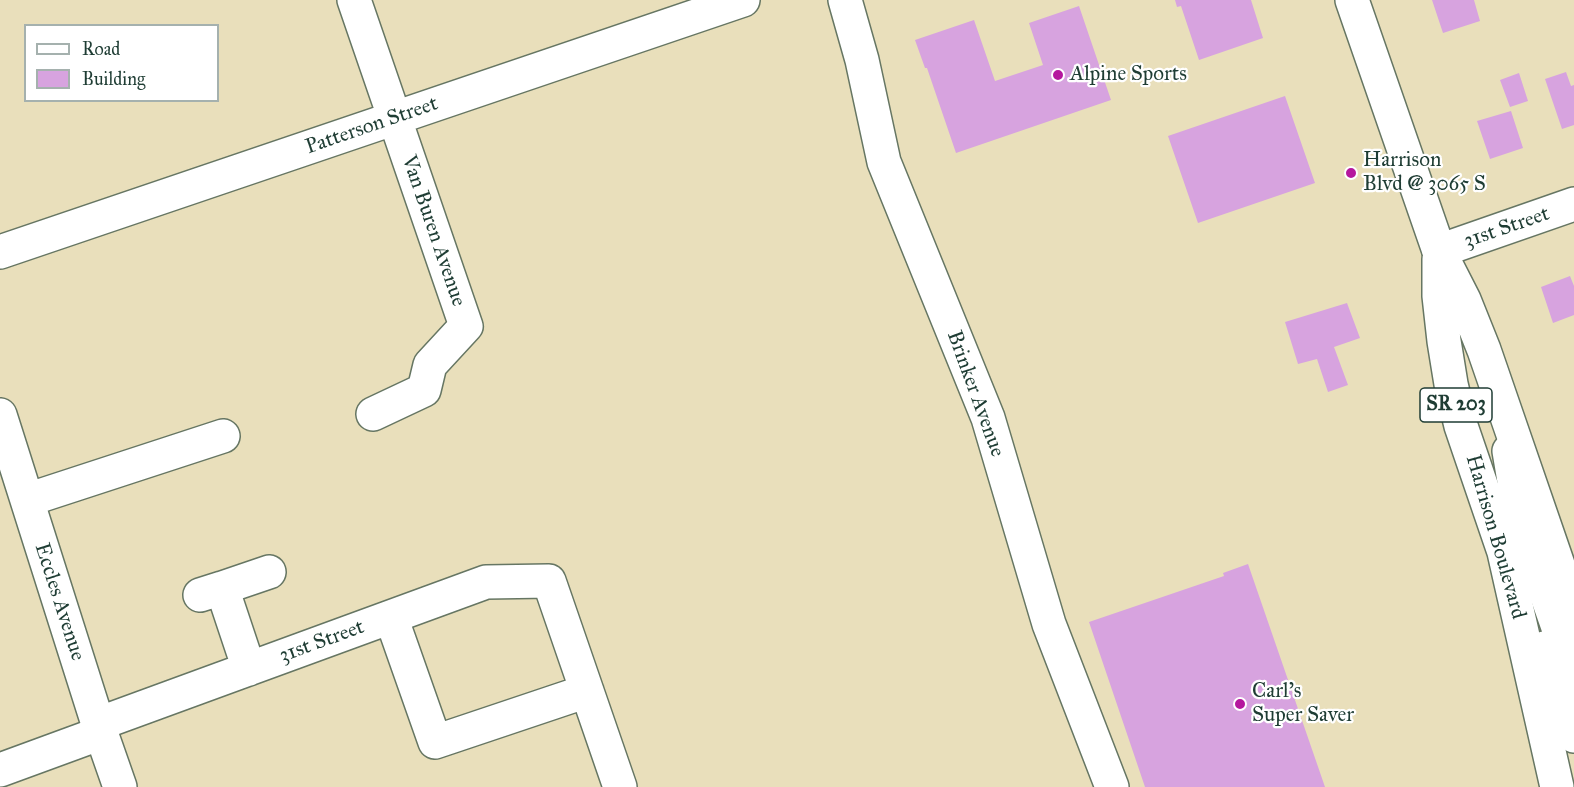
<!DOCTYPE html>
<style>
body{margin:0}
#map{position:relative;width:1574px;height:787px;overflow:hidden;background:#e9dfbb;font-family:"IM FELL Great Primer",serif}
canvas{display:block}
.legend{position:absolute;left:24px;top:24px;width:195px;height:78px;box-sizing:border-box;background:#fff;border:2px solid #a5b1ae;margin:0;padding:8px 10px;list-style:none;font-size:18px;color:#1f3d34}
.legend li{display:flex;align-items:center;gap:12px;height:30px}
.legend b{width:30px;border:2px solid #a5b1ae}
</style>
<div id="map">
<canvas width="1574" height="787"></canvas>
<ul class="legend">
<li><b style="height:8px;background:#fff"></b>Road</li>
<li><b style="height:16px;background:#d7a3df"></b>Building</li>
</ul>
</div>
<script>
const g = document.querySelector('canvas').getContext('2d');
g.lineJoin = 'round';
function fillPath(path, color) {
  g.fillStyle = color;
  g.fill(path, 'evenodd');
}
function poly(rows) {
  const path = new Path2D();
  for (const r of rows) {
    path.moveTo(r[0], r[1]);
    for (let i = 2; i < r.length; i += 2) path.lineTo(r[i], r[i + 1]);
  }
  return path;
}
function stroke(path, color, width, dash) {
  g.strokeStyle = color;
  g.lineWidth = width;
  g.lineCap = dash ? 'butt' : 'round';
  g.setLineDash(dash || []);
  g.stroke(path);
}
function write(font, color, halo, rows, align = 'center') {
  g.font = font + ' "IM FELL Great Primer",serif';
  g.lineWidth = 4.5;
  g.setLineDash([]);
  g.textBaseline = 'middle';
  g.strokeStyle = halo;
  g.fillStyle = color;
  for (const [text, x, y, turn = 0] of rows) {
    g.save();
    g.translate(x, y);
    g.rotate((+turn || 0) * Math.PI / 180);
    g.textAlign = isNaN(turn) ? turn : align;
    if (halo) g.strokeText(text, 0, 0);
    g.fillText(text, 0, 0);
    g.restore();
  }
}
const building = poly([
 [1175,0,1251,0,1263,38,1199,60,1181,6,1177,7],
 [1432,0,1474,0,1480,21,1443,33],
 [1079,6,1111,100,956,153,927,68,925,68,915,40,974,20,995,81,1043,65,1029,23],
 [1566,72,1571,86,1574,85,1574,125,1562,129,1545,79],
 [1519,73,1528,101,1510,107,1500,80],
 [1285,96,1315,183,1198,223,1168,136],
 [1511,111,1523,148,1490,159,1477,121],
 [1570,276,1574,286,1574,315,1553,323,1541,287],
 [1347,303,1360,338,1334,347,1348,385,1328,392,1317,359,1298,364,1285,322],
 [1248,564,1325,787,1145,787,1089,622,1224,576,1223,573]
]);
const minor = poly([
 [354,0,466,326,430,365,424,390,373,414],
 [845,0,862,60,884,162,988,418,1049,624,1112,787],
 [1439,251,1574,204],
 [0,252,743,0],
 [0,415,98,724,120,787],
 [1509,451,1518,505,1527,539,1574,673],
 [27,500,223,436],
 [222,588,269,572],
 [200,595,222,588,249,669],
 [391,617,435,742,587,691],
 [1544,648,1574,736],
 [98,724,486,582,549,581,620,787],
 [0,770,101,733]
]);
const major = poly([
 [1352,0,1439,251,1464,300,1484,350,1574,611],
 [1439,259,1439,296,1444,341,1451,384,1461,426,1504,552,1557,787]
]);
const markers = [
 [1058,75,6,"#b5179e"],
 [1351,173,6,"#b5179e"],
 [1240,704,6,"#b5179e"]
];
const shields = [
 [1456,405,72]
];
const shieldNames = [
 ["SR 203",1456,405]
];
const poiNames = [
 ["Alpine Sports",1070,75],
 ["Harrison",1363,161],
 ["Blvd @ 3065 S",1363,185],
 ["Carl's",1252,692],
 ["Super Saver",1252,716]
];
const streetNames = [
 ["Patterson Street",372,126,-19],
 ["31st Street",1507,228,-19],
 ["Van Buren Avenue",433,231,71],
 ["Brinker Avenue",975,394,70],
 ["Harrison Boulevard",1495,537,74],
 ["Eccles Avenue",59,602,72],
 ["31st Street",322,642,-20]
];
fillPath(building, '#d7a3df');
stroke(minor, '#667663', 36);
stroke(major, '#667663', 36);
stroke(minor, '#fff', 33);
stroke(major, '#fff', 33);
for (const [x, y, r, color] of markers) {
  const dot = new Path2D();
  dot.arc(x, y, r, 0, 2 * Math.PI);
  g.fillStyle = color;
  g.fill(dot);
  stroke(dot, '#fff', 2);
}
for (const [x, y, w] of shields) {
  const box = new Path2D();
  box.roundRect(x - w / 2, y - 17, w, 34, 4.5);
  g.fillStyle = '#fff';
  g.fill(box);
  stroke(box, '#1f3d34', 1.5);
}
write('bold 20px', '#1f3d34', null, shieldNames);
write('21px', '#1f3d34', '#fff', poiNames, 'left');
write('21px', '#1f3d34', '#fff', streetNames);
</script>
